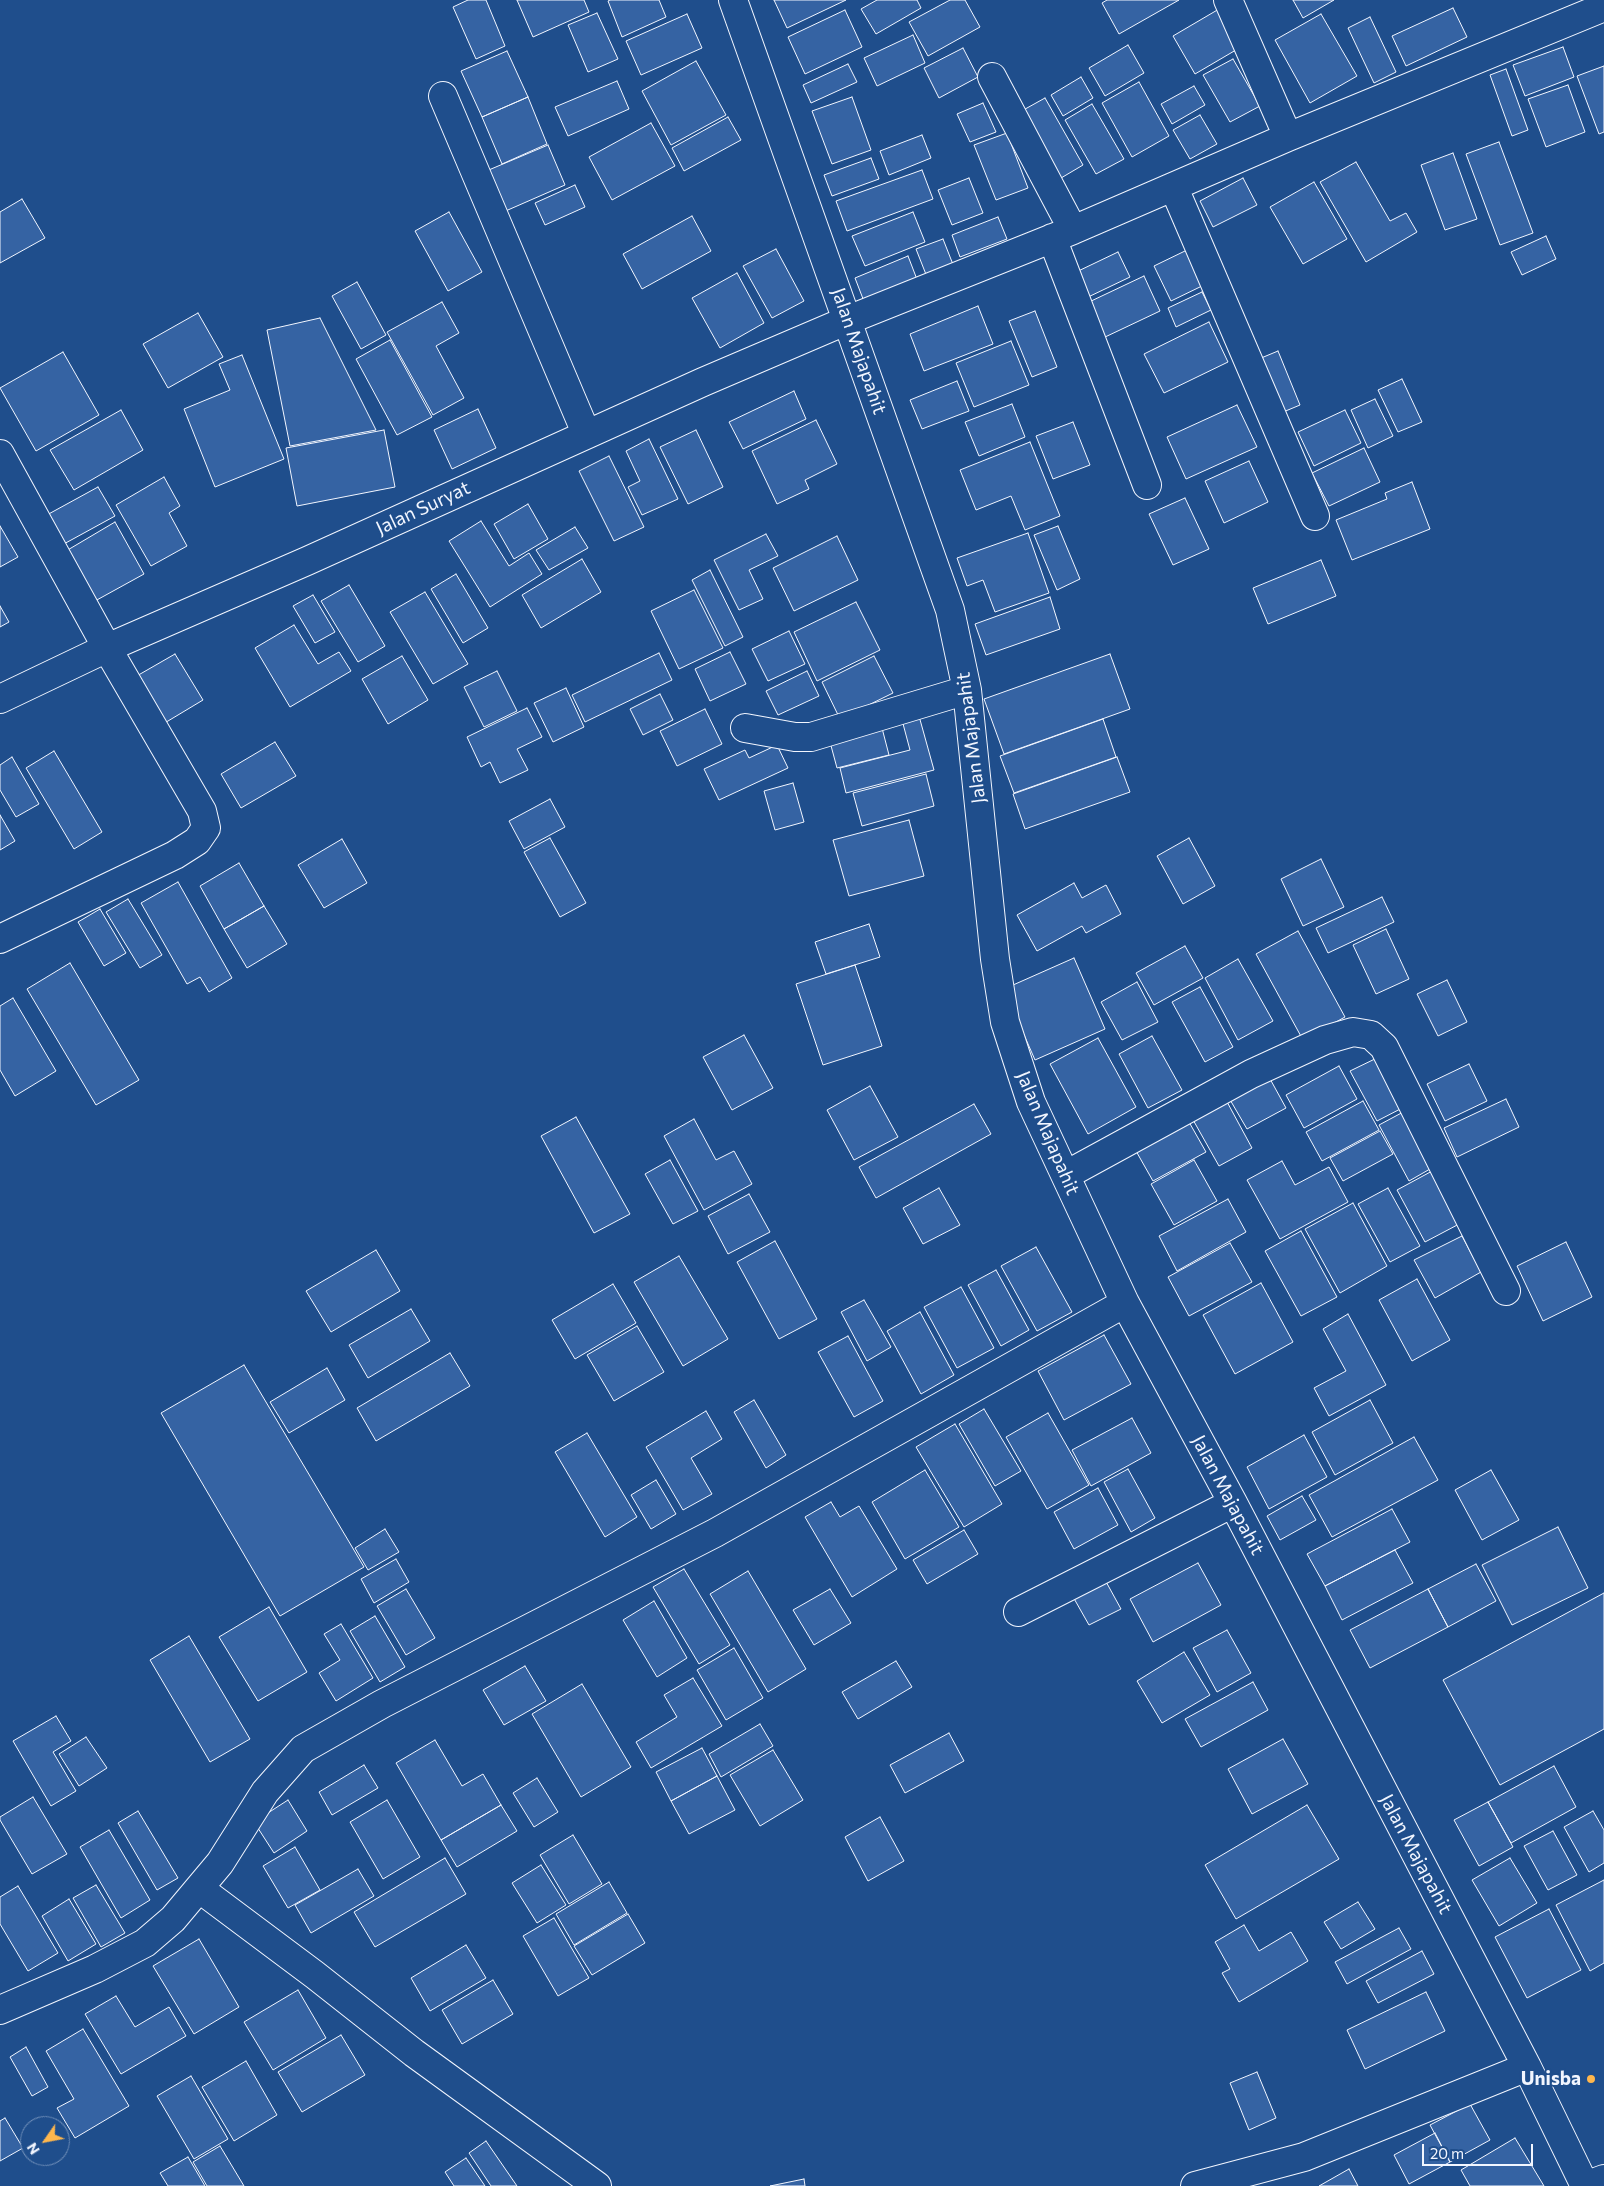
<!DOCTYPE html>
<style>
body{margin:0}
#map{position:relative;width:1604px;height:2186px;overflow:hidden;background:#1f4e8c;font-family:Commissioner,sans-serif}
canvas{display:block}
.north{position:absolute;left:20px;top:2116px;width:50px;height:50px;box-sizing:border-box;background:#1f4e8c;border:1px solid #7391ba;border-radius:50%;rotate:237deg;font-size:14px;font-weight:700;line-height:20px;text-align:center;color:#f2f6ff}
.north::after{content:'';display:block;margin:auto;width:18px;height:22px;background:#ffb74d;clip-path:polygon(50% 0,100% 100%,50% 72%,0 100%)}
.scale{position:absolute;left:1422px;top:2144px;width:111px;height:22px;box-sizing:border-box;border:2px solid #f2f6ff;border-top:0;padding-left:6px;font-size:15px;line-height:18px;white-space:nowrap;color:#f2f6ff;-webkit-text-stroke:4px #1f4e8c;paint-order:stroke}
</style>
<div id="map">
<canvas width="1604" height="2186"></canvas>
<div class="north">N</div>
<div class="scale">20 m</div>
</div>
<script>
const g = document.querySelector('canvas').getContext('2d');
g.lineJoin = 'round';
function fillPath(path, color) {
  g.fillStyle = color;
  g.fill(path, 'evenodd');
}
function poly(rows) {
  const path = new Path2D();
  for (const r of rows) {
    path.moveTo(r[0], r[1]);
    for (let i = 2; i < r.length; i += 2) path.lineTo(r[i], r[i + 1]);
  }
  return path;
}
function stroke(path, color, width, dash) {
  g.strokeStyle = color;
  g.lineWidth = width;
  g.lineCap = dash ? 'butt' : 'round';
  g.setLineDash(dash || []);
  g.stroke(path);
}
function write(font, color, halo, rows, align = 'center') {
  g.font = font + ' Commissioner,sans-serif';
  g.lineWidth = 4;
  g.setLineDash([]);
  g.textBaseline = 'middle';
  g.strokeStyle = halo;
  g.fillStyle = color;
  for (const [text, x, y, turn = 0] of rows) {
    g.save();
    g.translate(x, y);
    g.rotate((+turn || 0) * Math.PI / 180);
    g.textAlign = isNaN(turn) ? turn : align;
    if (halo) g.strokeText(text, 0, 0);
    g.fillText(text, 0, 0);
    g.restore();
  }
}
const building = poly([
 [468,0,486,0,505,46,476,59,453,7,468,0],
 [517,0,584,0,589,12,533,37,517,0],
 [610,0,659,0,666,17,622,37,608,1,610,0],
 [774,0,846,0,787,28,774,0],
 [877,0,917,0,921,8,876,34,861,9,877,0],
 [950,0,965,0,980,27,928,56,909,22,950,0],
 [1107,0,1179,0,1119,34,1102,3,1107,0],
 [1293,0,1334,0,1303,18,1293,0],
 [1453,8,1467,37,1406,66,1392,36,1453,8],
 [1219,9,1241,47,1195,74,1173,36,1219,9],
 [845,10,862,47,805,74,788,37,845,10],
 [597,13,618,59,588,72,568,25,597,13],
 [687,14,702,48,641,75,626,41,687,14],
 [1321,14,1357,76,1310,103,1275,40,1321,14],
 [1370,17,1396,72,1374,83,1348,28,1370,17],
 [913,35,925,63,877,86,864,58,913,35],
 [1128,45,1144,73,1105,96,1089,68,1128,45],
 [1563,47,1574,77,1525,96,1513,65,1563,47],
 [963,48,978,77,939,98,924,68,963,48],
 [507,51,528,97,482,117,461,71,507,51],
 [1233,59,1260,106,1230,122,1203,75,1233,59],
 [696,61,726,115,671,145,642,91,696,61],
 [848,64,857,82,811,103,803,85,848,64],
 [1604,66,1604,132,1599,134,1577,76,1604,66],
 [1506,69,1528,130,1512,136,1490,75,1506,69],
 [1081,77,1093,98,1063,116,1051,95,1081,77],
 [617,81,629,109,568,136,555,107,617,81],
 [1139,82,1169,136,1132,157,1102,103,1139,82],
 [1568,85,1585,132,1546,147,1528,99,1568,85],
 [1194,86,1205,105,1172,124,1161,104,1194,86],
 [528,97,547,144,502,164,482,117,528,97],
 [852,97,871,150,832,164,812,111,852,97],
 [1045,98,1083,165,1056,181,1018,113,1045,98],
 [983,103,996,132,970,142,957,114,983,103],
 [1092,104,1124,159,1096,174,1065,120,1092,104],
 [1200,115,1217,144,1190,159,1173,130,1200,115],
 [728,117,741,140,684,171,672,148,728,117],
 [651,123,675,166,612,200,589,157,651,123],
 [1007,133,1028,188,996,200,974,145,1007,133],
 [922,135,931,158,889,175,880,151,922,135],
 [1499,142,1533,233,1500,245,1466,154,1499,142],
 [548,145,565,185,501,213,484,172,548,145],
 [1453,153,1477,219,1445,230,1421,165,1453,153],
 [871,158,879,179,832,196,824,175,871,158],
 [1356,162,1390,221,1406,213,1417,232,1366,262,1320,182,1356,162],
 [922,170,933,199,847,231,836,201,922,170],
 [969,178,983,213,952,225,938,190,969,178],
 [1243,178,1257,205,1213,227,1200,201,1243,178],
 [1314,182,1347,239,1303,264,1270,207,1314,182],
 [575,185,585,207,545,225,535,203,575,185],
 [22,199,45,238,0,263,0,212,22,199],
 [449,212,482,272,448,291,415,231,449,212],
 [913,212,925,242,865,266,852,236,913,212],
 [692,216,711,251,642,289,623,254,692,216],
 [998,217,1007,239,960,257,952,235,998,217],
 [1546,236,1556,259,1522,275,1511,252,1546,236],
 [943,239,954,267,927,277,916,249,943,239],
 [776,249,804,301,772,318,743,266,776,249],
 [1187,250,1204,285,1171,301,1154,266,1187,250],
 [1118,252,1130,277,1084,299,1072,274,1118,252],
 [908,256,918,282,865,304,855,278,908,256],
 [737,273,764,323,720,348,692,298,737,273],
 [1144,276,1160,311,1103,338,1087,303,1144,276],
 [357,282,386,335,361,349,332,296,357,282],
 [1202,292,1211,310,1176,327,1168,308,1202,292],
 [442,302,459,333,436,346,464,398,433,415,387,332,442,302],
 [978,306,993,344,924,371,910,334,978,306],
 [1035,311,1057,367,1032,377,1009,321,1035,311],
 [198,313,223,357,168,388,143,344,198,313],
 [320,318,376,430,290,446,267,330,320,318],
 [1209,322,1228,362,1164,393,1144,354,1209,322],
 [390,340,432,417,397,435,356,359,390,340],
 [1011,341,1029,385,974,407,956,363,1011,341],
 [1278,351,1300,405,1276,415,1254,361,1278,351],
 [63,352,99,415,36,451,0,388,63,352],
 [242,355,284,459,215,487,184,409,230,390,219,364,242,355],
 [1402,379,1422,422,1398,432,1378,390,1402,379],
 [957,381,969,411,922,429,910,400,957,381],
 [794,391,806,419,743,449,729,422,794,391],
 [1375,399,1393,436,1368,448,1351,410,1375,399],
 [1012,404,1025,437,979,456,965,422,1012,404],
 [1237,405,1257,447,1186,479,1167,437,1237,405],
 [478,409,496,448,452,469,434,430,478,409],
 [121,410,143,450,74,490,50,450,121,410],
 [1345,410,1361,443,1314,466,1298,432,1345,410],
 [816,420,837,464,805,480,809,489,777,504,752,451,816,420],
 [1073,422,1090,465,1053,479,1036,436,1073,422],
 [384,430,395,487,297,506,286,448,384,430],
 [696,430,723,487,688,504,660,447,696,430],
 [649,439,678,499,642,515,628,487,640,481,626,451,649,439],
 [1030,442,1060,516,1025,530,1011,496,976,510,960,470,1030,442],
 [1364,448,1380,482,1329,506,1312,473,1364,448],
 [609,456,644,527,614,541,579,471,609,456],
 [1249,461,1268,502,1224,523,1205,481,1249,461],
 [164,477,180,506,169,513,187,546,151,566,116,505,164,477],
 [1412,482,1430,529,1352,560,1336,520,1387,499,1385,493,1412,482],
 [98,487,115,516,62,545,45,516,98,487],
 [1185,498,1209,549,1173,565,1149,514,1185,498],
 [528,504,548,539,514,559,494,524,528,504],
 [481,521,509,566,529,553,542,574,490,607,449,541,481,521],
 [115,522,144,574,95,601,66,551,115,522],
 [0,526,18,557,0,567,0,526],
 [1058,526,1080,579,1057,590,1034,535,1058,526],
 [575,527,588,548,549,570,536,550,575,527],
 [1028,533,1049,593,995,612,983,580,967,586,957,558,1028,533],
 [766,534,778,556,749,570,763,599,739,610,714,560,766,534],
 [837,536,858,580,794,611,773,568,837,536],
 [582,559,601,592,541,628,522,595,582,559],
 [1321,560,1336,596,1268,624,1253,588,1321,560],
 [710,570,743,637,725,646,692,580,710,570],
 [456,574,488,628,463,643,431,589,456,574],
 [349,585,385,646,358,662,321,601,349,585],
 [694,590,723,648,679,669,651,611,694,590],
 [425,592,468,664,433,684,390,612,425,592],
 [313,595,335,632,315,643,293,606,313,595],
 [1050,597,1060,629,986,655,975,624,1050,597],
 [856,602,880,650,817,681,794,632,856,602],
 [0,606,9,622,0,627,0,606],
 [294,625,318,664,339,652,351,671,290,707,255,648,294,625],
 [789,631,805,664,768,681,752,649,789,631],
 [730,652,746,684,710,701,695,669,730,652],
 [659,653,672,680,585,722,572,695,659,653],
 [175,654,203,700,163,724,135,677,175,654],
 [1110,654,1130,709,1004,754,984,699,1110,654],
 [402,656,428,700,388,724,362,679,402,656],
 [874,656,893,693,840,719,822,682,874,656],
 [497,671,517,711,484,727,464,687,497,671],
 [807,671,819,696,778,715,766,691,807,671],
 [566,688,584,727,553,742,534,703,566,688],
 [660,694,673,720,643,735,630,709,660,694],
 [527,708,542,737,517,749,528,770,500,783,490,762,481,767,467,737,527,708],
 [705,709,722,744,677,766,660,731,705,709],
 [919,716,934,770,846,793,840,768,910,750,902,720,919,716],
 [1103,719,1116,757,1014,793,1000,756,1103,719],
 [882,728,889,755,837,768,830,742,882,728],
 [275,742,296,776,241,808,221,774,275,742],
 [777,745,788,768,719,800,704,769,745,750,749,758,777,745],
 [54,751,102,832,74,849,26,768,54,751],
 [12,757,39,804,16,817,0,790,0,765,12,757],
 [1117,757,1130,792,1025,829,1013,794,1117,757],
 [926,774,934,806,862,826,853,793,926,774],
 [793,783,804,822,775,830,764,791,793,783],
 [550,799,565,827,524,849,509,821,550,799],
 [0,815,15,841,0,850,0,815],
 [909,820,924,876,849,896,833,840,909,820],
 [550,838,586,903,560,917,524,852,550,838],
 [1189,838,1215,886,1183,904,1157,856,1189,838],
 [342,839,367,883,324,908,298,865,342,839],
 [1321,859,1344,907,1303,926,1281,879,1321,859],
 [239,863,264,906,224,929,200,886,239,863],
 [178,882,232,978,209,992,200,977,187,984,141,903,178,882],
 [1074,883,1082,898,1106,885,1121,914,1086,933,1082,926,1037,951,1017,915,1074,883],
 [1382,897,1394,922,1328,953,1316,928,1382,897],
 [128,899,162,955,140,968,106,912,128,899],
 [264,906,287,944,247,968,224,929,264,906],
 [100,909,126,953,104,966,78,922,100,909],
 [869,924,880,957,826,974,815,942,869,924],
 [1386,929,1409,979,1376,994,1353,945,1386,929],
 [1298,931,1345,1017,1303,1040,1256,954,1298,931],
 [1185,946,1203,978,1154,1005,1136,973,1185,946],
 [1074,958,1105,1029,1035,1060,1004,989,1074,958],
 [1238,959,1273,1021,1238,1040,1205,978,1238,959],
 [70,963,139,1080,96,1105,27,989,70,963],
 [855,965,882,1046,823,1065,796,984,855,965],
 [1447,980,1467,1022,1438,1036,1417,994,1447,980],
 [1137,982,1158,1022,1122,1040,1101,1002,1137,982],
 [1200,987,1233,1047,1205,1062,1172,1002,1200,987],
 [13,998,56,1071,15,1096,0,1070,0,1006,13,998],
 [744,1035,773,1088,732,1110,703,1057,744,1035],
 [1152,1036,1182,1090,1148,1108,1119,1054,1152,1036],
 [1098,1038,1136,1107,1088,1134,1050,1064,1098,1038],
 [1381,1056,1408,1105,1377,1121,1350,1071,1381,1056],
 [1469,1064,1487,1101,1445,1121,1427,1084,1469,1064],
 [1339,1066,1357,1099,1304,1128,1286,1095,1339,1066],
 [1269,1077,1286,1108,1247,1129,1229,1098,1269,1077],
 [870,1086,898,1137,854,1160,827,1110,870,1086],
 [1506,1099,1519,1127,1457,1157,1444,1128,1506,1099],
 [1226,1100,1252,1148,1219,1166,1192,1118,1226,1100],
 [1363,1101,1379,1130,1322,1161,1306,1132,1363,1101],
 [974,1104,991,1134,876,1198,859,1167,974,1104],
 [1407,1110,1437,1165,1409,1181,1379,1125,1407,1110],
 [576,1117,630,1214,594,1233,541,1136,576,1117],
 [694,1119,716,1160,734,1151,752,1184,704,1210,664,1136,694,1119],
 [1189,1122,1206,1152,1153,1181,1136,1151,1189,1122],
 [1380,1131,1393,1154,1343,1181,1330,1158,1380,1131],
 [670,1160,698,1211,673,1224,645,1174,670,1160],
 [1194,1160,1217,1201,1174,1225,1151,1184,1194,1160],
 [1282,1161,1295,1185,1329,1167,1348,1202,1280,1239,1247,1180,1282,1161],
 [1434,1170,1461,1223,1425,1242,1397,1190,1434,1170],
 [939,1188,960,1225,923,1244,903,1208,939,1188],
 [1388,1188,1420,1246,1390,1262,1358,1204,1388,1188],
 [749,1194,770,1232,728,1254,708,1216,749,1194],
 [1228,1199,1246,1232,1177,1271,1159,1236,1228,1199],
 [1353,1203,1387,1266,1340,1293,1305,1229,1353,1203],
 [1301,1231,1337,1297,1301,1316,1265,1251,1301,1231],
 [1462,1236,1481,1272,1435,1298,1414,1260,1462,1236],
 [775,1241,817,1319,779,1339,737,1262,775,1241],
 [1566,1242,1592,1297,1543,1321,1517,1266,1566,1242],
 [1230,1243,1252,1282,1189,1316,1168,1277,1230,1243],
 [1036,1247,1072,1312,1037,1331,1001,1266,1036,1247],
 [376,1250,400,1291,331,1332,306,1291,376,1250],
 [679,1256,728,1339,683,1366,634,1282,679,1256],
 [996,1270,1029,1330,1001,1346,968,1285,996,1270],
 [1417,1279,1450,1340,1412,1361,1379,1300,1417,1279],
 [1261,1283,1293,1342,1235,1374,1203,1315,1261,1283],
 [613,1284,636,1323,575,1359,552,1320,613,1284],
 [961,1287,994,1348,957,1368,924,1307,961,1287],
 [864,1300,891,1347,867,1361,841,1312,864,1300],
 [411,1309,430,1341,368,1378,349,1345,411,1309],
 [920,1312,954,1375,921,1394,887,1331,920,1312],
 [1348,1314,1386,1385,1329,1416,1314,1388,1346,1371,1323,1329,1348,1314],
 [637,1326,664,1372,614,1401,587,1355,637,1326],
 [1104,1335,1131,1384,1064,1420,1038,1371,1104,1335],
 [848,1336,883,1401,854,1417,818,1352,848,1336],
 [450,1353,470,1386,376,1441,357,1408,450,1353],
 [244,1365,364,1567,280,1616,161,1413,244,1365],
 [327,1368,345,1400,289,1433,270,1402,327,1368],
 [754,1400,786,1455,766,1468,734,1412,754,1400],
 [1370,1400,1393,1443,1335,1475,1312,1432,1370,1400],
 [984,1409,1021,1471,995,1486,959,1424,984,1409],
 [706,1411,722,1439,691,1458,712,1494,683,1510,646,1447,706,1411],
 [1048,1413,1089,1485,1047,1509,1006,1437,1048,1413],
 [1132,1418,1151,1453,1091,1486,1072,1450,1132,1418],
 [955,1424,1002,1504,964,1527,916,1447,955,1424],
 [587,1433,637,1517,605,1537,555,1452,587,1433],
 [1304,1435,1327,1477,1269,1509,1247,1467,1304,1435],
 [1414,1437,1438,1480,1332,1537,1309,1495,1414,1437],
 [1128,1469,1155,1518,1131,1532,1104,1482,1128,1469],
 [925,1470,959,1527,905,1559,872,1502,925,1470],
 [1491,1470,1519,1520,1482,1540,1455,1490,1491,1470],
 [656,1480,676,1514,651,1529,631,1495,656,1480],
 [1098,1488,1118,1525,1074,1549,1054,1512,1098,1488],
 [1302,1496,1316,1520,1280,1540,1267,1516,1302,1496],
 [831,1502,840,1517,859,1506,897,1569,852,1597,805,1517,831,1502],
 [1392,1509,1410,1542,1325,1586,1307,1554,1392,1509],
 [1558,1527,1588,1588,1512,1625,1482,1565,1558,1527],
 [385,1529,399,1552,368,1570,355,1548,385,1529],
 [964,1530,978,1554,927,1584,913,1560,964,1530],
 [1395,1550,1413,1583,1342,1620,1325,1586,1395,1550],
 [396,1559,409,1582,374,1603,361,1579,396,1559],
 [1198,1563,1221,1605,1153,1642,1130,1599,1198,1563],
 [1476,1564,1496,1601,1448,1627,1428,1589,1476,1564],
 [684,1569,730,1645,699,1664,653,1587,684,1569],
 [748,1571,806,1669,768,1692,710,1594,748,1571],
 [1104,1578,1121,1609,1089,1625,1072,1595,1104,1578],
 [406,1589,435,1638,406,1655,377,1606,406,1589],
 [830,1589,851,1623,814,1645,793,1610,830,1589],
 [1428,1589,1448,1627,1370,1668,1350,1630,1428,1589],
 [1604,1593,1604,1729,1500,1785,1443,1680,1604,1593],
 [654,1601,687,1658,657,1677,623,1620,654,1601],
 [269,1607,307,1672,258,1701,219,1637,269,1607],
 [375,1616,405,1667,380,1682,350,1631,375,1616],
 [341,1624,373,1678,336,1701,319,1673,340,1660,324,1634,341,1624],
 [1227,1630,1251,1673,1217,1692,1193,1648,1227,1630],
 [189,1636,250,1739,210,1762,150,1660,189,1636],
 [734,1648,763,1698,726,1720,697,1670,734,1648],
 [1184,1652,1210,1695,1162,1723,1137,1681,1184,1652],
 [896,1661,912,1687,858,1719,842,1692,896,1661],
 [525,1666,546,1701,504,1725,483,1690,525,1666],
 [693,1678,722,1726,651,1768,636,1742,677,1717,664,1695,693,1678],
 [1253,1682,1268,1710,1201,1747,1185,1719,1253,1682],
 [582,1684,631,1767,581,1797,532,1714,582,1684],
 [56,1716,71,1741,53,1752,76,1791,51,1806,13,1741,56,1716],
 [760,1724,773,1746,721,1777,709,1754,760,1724],
 [949,1733,964,1761,905,1793,890,1765,949,1733],
 [86,1737,107,1768,79,1786,59,1754,86,1737],
 [1283,1739,1308,1784,1252,1814,1228,1769,1283,1739],
 [435,1740,462,1786,483,1774,501,1805,441,1840,396,1763,435,1740],
 [702,1748,717,1776,671,1801,656,1772,702,1748],
 [773,1750,803,1800,760,1826,730,1775,773,1750],
 [364,1765,378,1788,332,1815,319,1792,364,1765],
 [1554,1766,1576,1807,1511,1843,1488,1802,1554,1766],
 [717,1776,735,1810,689,1834,671,1801,717,1776],
 [537,1778,558,1812,534,1827,513,1793,537,1778],
 [33,1797,67,1854,32,1874,0,1820,0,1817,33,1797],
 [288,1800,307,1831,274,1853,254,1822,288,1800],
 [387,1800,420,1857,383,1879,350,1822,387,1800],
 [1488,1802,1513,1847,1479,1866,1454,1820,1488,1802],
 [501,1805,517,1831,457,1867,441,1840,501,1805],
 [1307,1805,1339,1859,1236,1919,1205,1865,1307,1805],
 [138,1811,178,1878,157,1890,118,1823,138,1811],
 [1593,1811,1604,1830,1604,1863,1589,1872,1564,1827,1593,1811],
 [880,1817,904,1861,868,1881,845,1837,880,1817],
 [109,1830,150,1900,121,1918,80,1847,109,1830],
 [1553,1831,1577,1875,1548,1890,1524,1846,1553,1831],
 [573,1835,602,1884,569,1904,540,1855,573,1835],
 [295,1847,320,1890,288,1908,263,1866,295,1847],
 [445,1858,466,1894,375,1947,354,1912,445,1858],
 [1510,1858,1537,1903,1499,1926,1472,1880,1510,1858],
 [541,1865,566,1905,537,1923,512,1883,541,1865],
 [358,1869,374,1896,311,1933,295,1905,358,1869],
 [1604,1880,1604,1963,1590,1971,1556,1905,1604,1880],
 [609,1882,627,1913,574,1945,556,1914,609,1882],
 [96,1885,125,1933,101,1947,73,1898,96,1885],
 [18,1886,58,1953,28,1971,0,1924,0,1897,18,1886],
 [69,1899,96,1944,68,1961,42,1916,69,1899],
 [1358,1902,1375,1929,1341,1949,1324,1922,1358,1902],
 [1549,1909,1581,1970,1527,1998,1495,1937,1549,1909],
 [628,1914,645,1943,592,1975,574,1946,628,1914],
 [554,1918,589,1978,558,1996,523,1936,554,1918],
 [1244,1925,1259,1951,1291,1932,1308,1961,1239,2002,1222,1973,1230,1969,1215,1942,1244,1925],
 [1399,1928,1411,1949,1347,1984,1335,1962,1399,1928],
 [199,1939,239,2007,194,2034,153,1966,199,1939],
 [466,1945,486,1978,430,2011,411,1978,466,1945],
 [1422,1951,1434,1974,1378,2003,1366,1981,1422,1951],
 [493,1980,513,2014,462,2044,442,2010,493,1980],
 [298,1990,326,2038,273,2070,244,2022,298,1990],
 [1426,1992,1445,2031,1365,2069,1347,2030,1426,1992],
 [116,1996,135,2027,169,2007,186,2036,121,2074,85,2014,116,1996],
 [83,2029,129,2106,75,2138,57,2108,74,2099,46,2051,83,2029],
 [341,2035,365,2075,302,2112,278,2072,341,2035],
 [26,2047,48,2087,32,2096,10,2057,26,2047],
 [246,2061,277,2115,234,2141,202,2087,246,2061],
 [1257,2072,1276,2118,1249,2130,1230,2083,1257,2072],
 [191,2076,228,2139,194,2159,157,2096,191,2076],
 [1470,2104,1490,2140,1450,2162,1430,2125,1470,2104],
 [5,2118,23,2148,0,2161,0,2121,5,2118],
 [1435,2133,1450,2162,1409,2184,1394,2155,1435,2133],
 [1515,2138,1544,2186,1470,2186,1461,2170,1515,2138],
 [486,2141,517,2186,491,2186,469,2153,486,2141],
 [220,2146,244,2186,207,2186,193,2162,220,2146],
 [188,2157,205,2186,168,2186,160,2173,188,2157],
 [466,2158,485,2186,454,2186,445,2172,466,2158],
 [1349,2169,1358,2186,1319,2186,1349,2169],
 [804,2179,805,2186,770,2186,804,2179]
]);
const minor = poly([
 [733,0,950,610,967,690,995,959,1005,1022,1031,1102,1125,1303,1233,1503,1527,2067,1585,2186,1604,2179],
 [1228,0,1288,137],
 [992,77,1073,230],
 [443,96,586,433],
 [1174,188,1315,516],
 [1052,238,1147,485],
 [0,454,107,648,202,811,206,828,197,841,175,855,0,939],
 [0,699,107,648,307,561,703,382,848,320,1073,230,1288,137,1604,7],
 [745,728,795,737,811,737,967,690],
 [1066,1175,1251,1074,1325,1040,1353,1032,1371,1035,1384,1047,1506,1291],
 [1018,1612,1233,1503],
 [200,1889,315,1975,414,2053,597,2186],
 [0,2010,95,1969,145,1943,173,1919,220,1863,265,1792,303,1749,382,1704,715,1533,1125,1303],
 [1195,2186,1304,2157,1527,2067]
]);
const markers = [
 [1591,2079,5,"#ffb74d"]
];
const streetNames = [
 ["Jalan Majapahit",859,351,71],
 ["Jalan Suryat",423,508,-25],
 ["Jalan Majapahit",971,738,-97],
 ["Jalan Majapahit",1048,1133,67],
 ["Jalan Majapahit",1228,1495,62],
 ["Jalan Majapahit",1416,1854,62]
];
const poiNames = [
 ["Unisba",1581,2079]
];
fillPath(building, '#3563a3');
stroke(building, '#f2f6ff', 1);
stroke(minor, '#f2f6ff', 30);
stroke(minor, '#1f4e8c', 28);
for (const [x, y, r, color] of markers) {
  const dot = new Path2D();
  dot.arc(x, y, r, 0, 2 * Math.PI);
  g.fillStyle = color;
  g.fill(dot);
  stroke(dot, '#1f4e8c', 2);
}
write('19px', '#f2f6ff', '#1f4e8c', streetNames);
write('bold 19px', '#f2f6ff', '#1f4e8c', poiNames, 'right');
</script>
